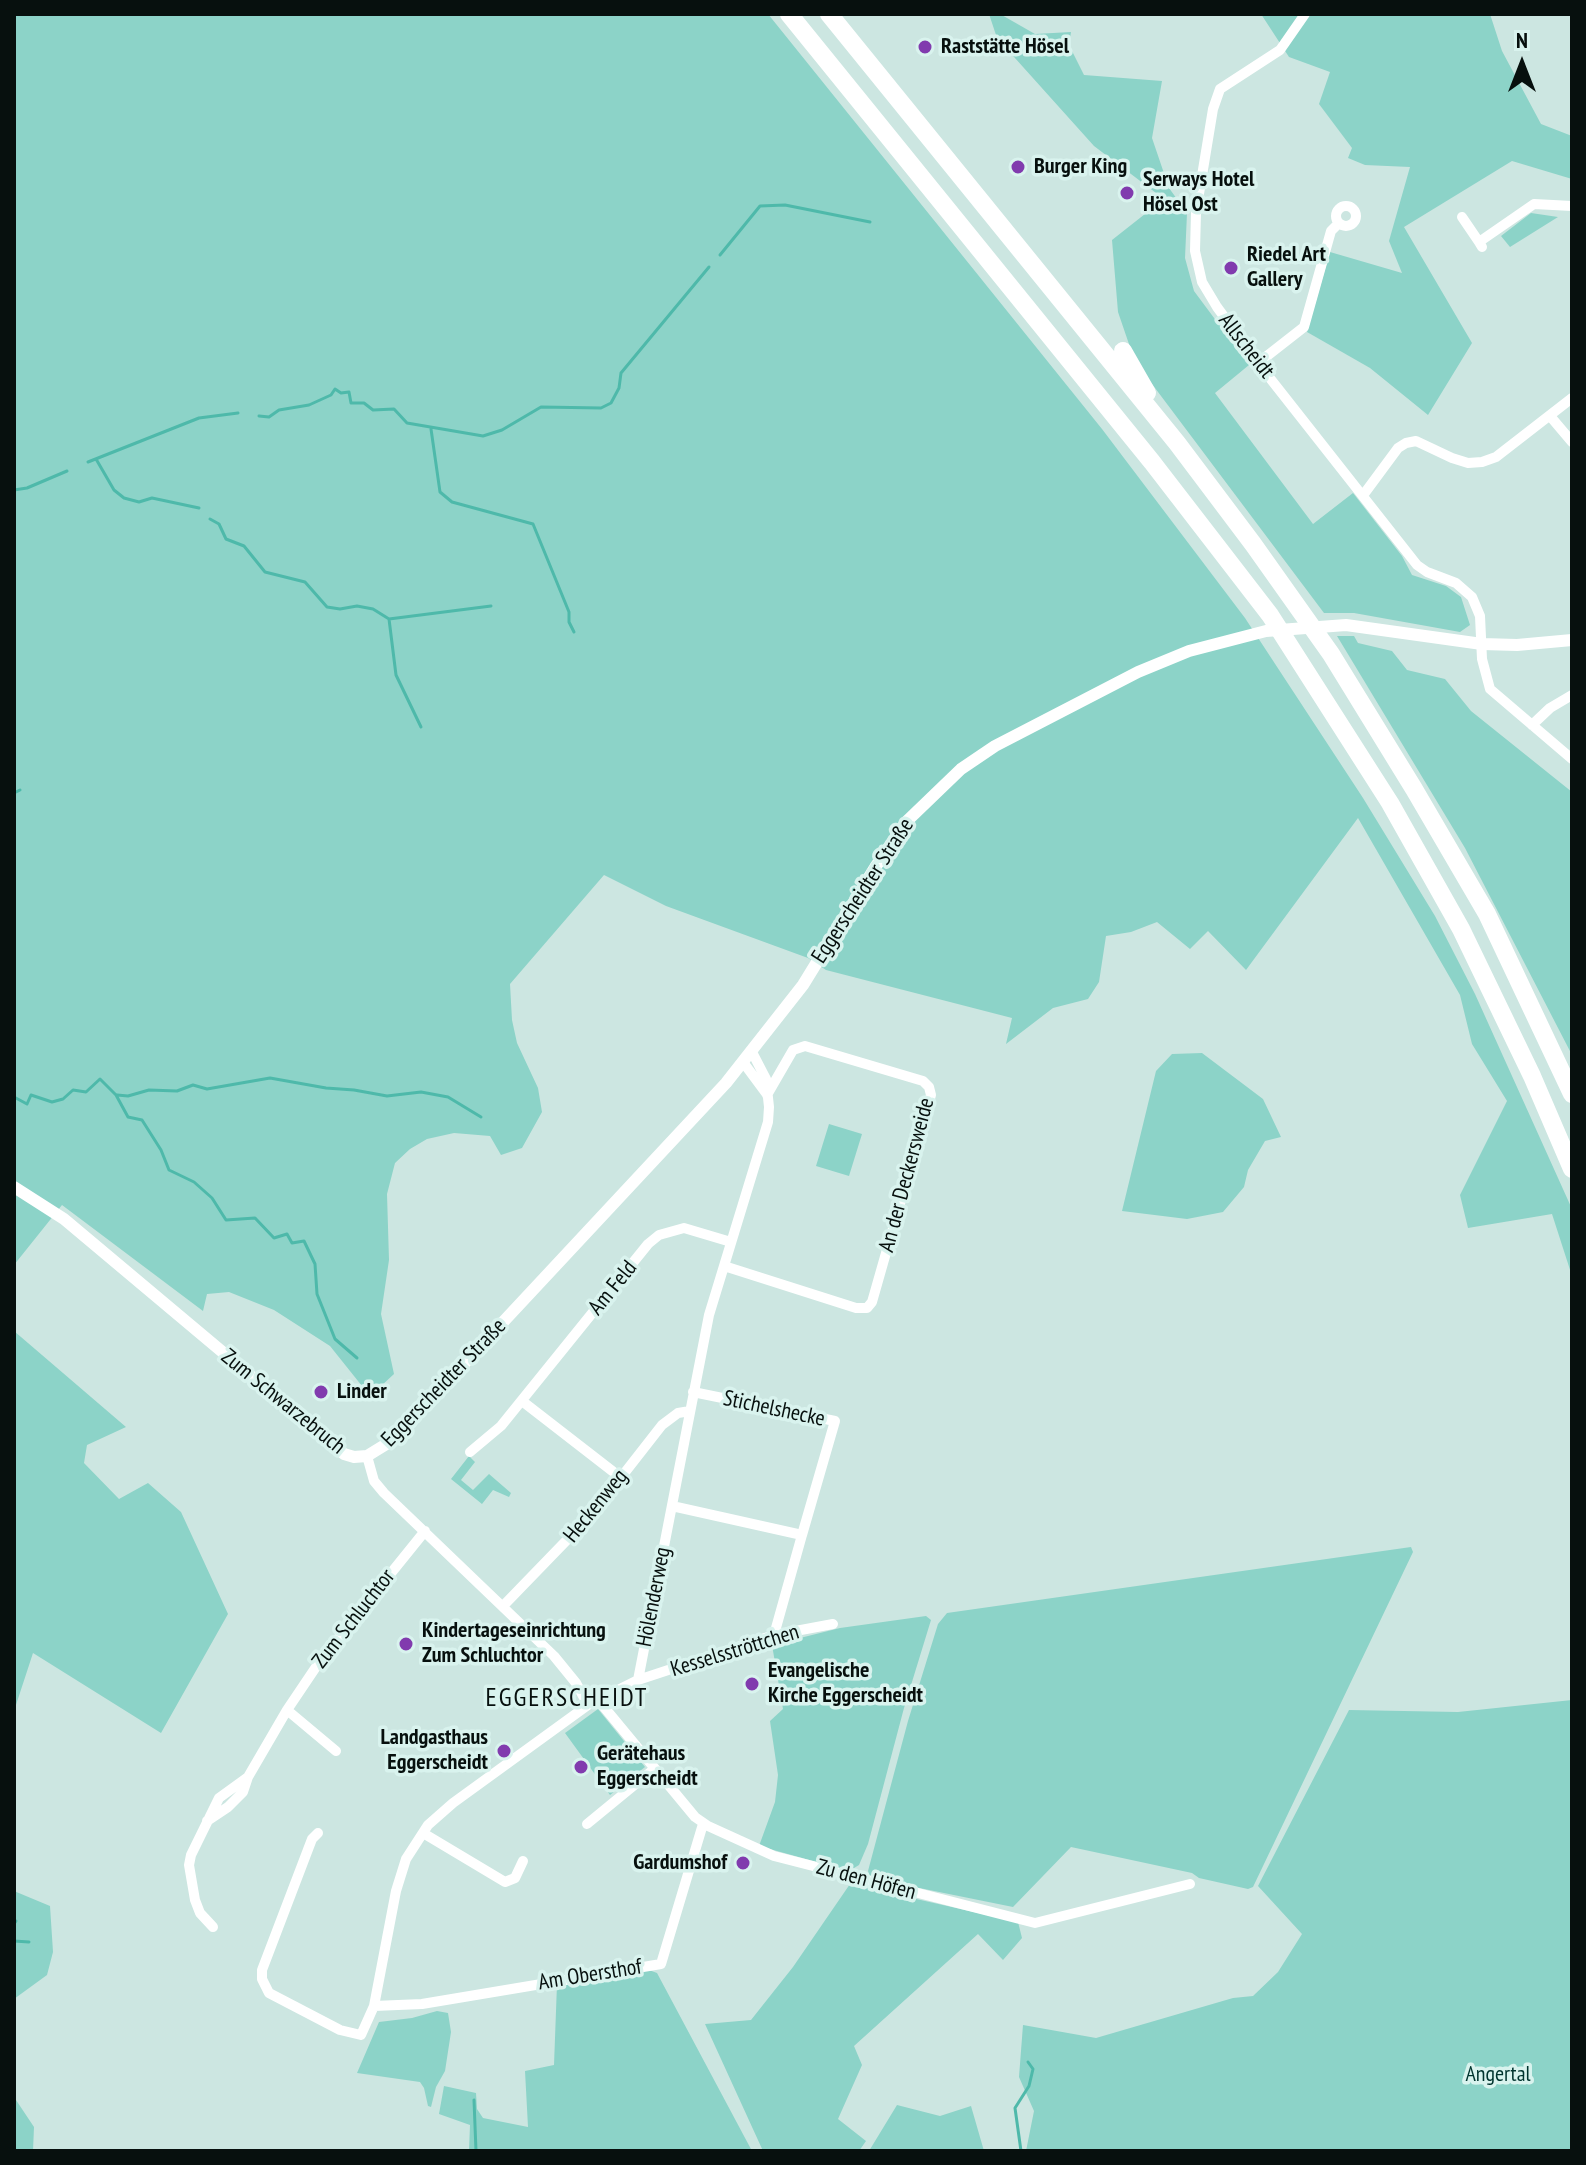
<!DOCTYPE html>
<meta charset="utf-8">
<style>
body{margin:0}
#map{position:relative;width:1586px;height:2165px;overflow:hidden;background:#cce6e1;font-family:"PT Sans Narrow",sans-serif}
canvas{display:block}
.frame{position:absolute;inset:0;border:16px solid #07100e;pointer-events:none}
.north{position:absolute;left:1482px;top:24px;width:80px;height:80px;-webkit-text-stroke:6px #d9f3ee;paint-order:stroke;rotate:0deg;font-size:22px;font-weight:700;line-height:32px;text-align:center;color:#07100e}
.north::after{content:'';display:block;margin:auto;width:28px;height:36px;background:#07100e;clip-path:polygon(50% 0,100% 100%,50% 72%,0 100%)}
</style>
<div id="map">
<canvas width="1586" height="2165"></canvas>
<div class="frame"></div>
<div class="north">N</div>
</div>
<script>
const g = document.querySelector('canvas').getContext('2d');
g.lineJoin = 'round';
function fillPath(path, color) {
  g.fillStyle = color;
  g.fill(path, 'evenodd');
}
function poly(rows) {
  const path = new Path2D();
  for (const r of rows) {
    if (r.length === 3) {
      path.moveTo(r[0] + r[2], r[1]);
      path.arc(r[0], r[1], r[2], 0, 2 * Math.PI);
      continue;
    }
    path.moveTo(r[0], r[1]);
    for (let i = 2; i < r.length; i += 2) path.lineTo(r[i], r[i + 1]);
  }
  return path;
}
function stroke(path, color, width, dash) {
  g.strokeStyle = color;
  g.lineWidth = width;
  g.lineCap = dash ? 'butt' : 'round';
  g.setLineDash(dash || []);
  g.stroke(path);
}
function write(font, color, halo, rows, align = 'center') {
  g.font = font + ' "PT Sans Narrow",sans-serif';
  g.lineWidth = 7;
  g.setLineDash([]);
  g.textBaseline = 'middle';
  g.strokeStyle = halo;
  g.fillStyle = color;
  for (const [text, x, y, turn = 0] of rows) {
    g.save();
    g.translate(x, y);
    g.rotate((+turn || 0) * Math.PI / 180);
    g.textAlign = isNaN(turn) ? turn : align;
    if (halo) g.strokeText(text, 0, 0);
    g.fillText(text, 0, 0);
    g.restore();
  }
}
const green = poly([
 [14,14,768,14,1102,429,1245,618,1363,798,1435,916,1475,994,1572,1209,1572,1276,1552,1214,1468,1228,1460,1195,1507,1101,1472,1044,1460,995,1358,818,1246,970,1208,931,1190,949,1157,922,1131,932,1106,936,1099,982,1088,999,1053,1008,1006,1044,1012,1018,826,970,808,958,666,906,604,875,510,984,512,1020,517,1043,538,1088,542,1112,522,1148,501,1155,490,1136,454,1133,427,1139,410,1149,395,1163,387,1194,389,1260,381,1314,394,1374,368,1398,362,1386,330,1346,274,1310,229,1292,207,1294,203,1311,62,1205,14,1265],
 [989,14,1000,14,1035,34,1071,32,1069,45,1084,75,1162,81,1152,138,1169,188,1187,213,1185,258,1194,291,1249,365,1215,393,1313,524,1353,493,1402,556,1412,575,1446,586,1461,597,1470,625,1460,632,1354,613,1324,613,1146,376,1131,350,1118,312,1112,240,1164,199,1094,146,997,38],
 [1261,14,1490,14,1502,51,1541,124,1572,136,1572,179,1512,161,1404,227,1472,343,1428,415,1370,368,1307,332,1330,252,1402,273,1389,241,1410,167,1365,165,1348,158,1352,148,1319,104,1330,72,1289,57],
 [1531,213,1558,217,1510,247,1501,236],
 [1337,636,1354,636,1358,643,1392,651,1407,670,1445,679,1471,711,1572,792,1572,1055,1465,848],
 [1202,1053,1263,1099,1281,1137,1265,1141,1248,1170,1244,1187,1223,1212,1187,1219,1122,1211,1156,1071,1172,1054],
 [829,1124,862,1134,849,1176,816,1166],
 [14,1331,126,1427,87,1445,84,1463,119,1499,148,1483,181,1512,228,1614,161,1733,33,1653,14,1711],
 [469,1456,475,1462,461,1480,473,1490,489,1474,511,1493,509,1497,493,1490,482,1504,451,1479],
 [1411,1547,1413,1552,1253,1887,1248,1889,1199,1878,1192,1873,1071,1847,1013,1907,870,1878,868,1871,908,1721,938,1624,947,1613],
 [926,1616,931,1620,904,1708,868,1844,859,1865,849,1871,759,1846,775,1802,778,1775,770,1721,783,1709,772,1645,840,1628],
 [1572,1700,1572,2151,1026,2151,1034,2111,1019,2077,1023,2025,1096,2038,1233,1998,1253,1996,1278,1972,1302,1934,1258,1886,1349,1710,1458,1712],
 [598,1709,645,1767,610,1795,565,1733],
 [850,1884,1018,1922,1022,1938,1003,1960,978,1934,854,2046,862,2065,838,2119,866,2141,859,2151,763,2151,705,2024,751,2020,793,1967],
 [14,1891,50,1906,53,1952,47,1975,14,1999],
 [649,1970,657,1973,752,2151,469,2151,470,2125,439,2114,444,2086,476,2093,477,2109,483,2118,528,2127,525,2071,554,2065,557,1984],
 [437,2011,448,2013,451,2032,445,2071,436,2087,431,2107,428,2106,424,2088,420,2082,357,2073,379,2022,412,2018],
 [14,2097,34,2127,33,2151,14,2151],
 [897,2105,940,2116,971,2106,984,2151,869,2151]
]);
const stream = poly([
 [720,255,760,206,785,205,870,222],
 [259,416,269,417,279,410,309,405,331,395,335,389,341,393,349,392,351,403,364,403,373,410,394,409,407,423,483,436,502,430,541,407,601,408,611,403,619,388,621,373,709,267],
 [431,429,440,492,452,502,533,524,569,612,569,622,574,632],
 [96,459,114,490,124,498,139,502,152,498,199,508],
 [88,462,199,418,238,413],
 [14,490,27,488,67,471],
 [210,519,219,524,226,539,244,546,265,572,305,582,327,607,340,609,357,606,373,609,389,619,491,606],
 [389,619,396,675,421,727],
 [14,793,20,790],
 [117,1095,128,1096,149,1090,177,1091,193,1085,207,1089,270,1078,326,1088,354,1090,387,1096,421,1092,448,1097,481,1117],
 [14,1097,27,1104,31,1095,52,1102,63,1099,73,1090,86,1092,100,1079,116,1095,128,1117,142,1120,161,1150,169,1170,194,1182,212,1198,226,1220,255,1218,274,1238,287,1234,292,1243,304,1241,315,1264,317,1294,335,1339,357,1358],
 [14,1924,16,1921],
 [14,1941,29,1942],
 [474,2100,476,2151],
 [1021,2151,1015,2108,1029,2086,1033,2069,1028,2062]
]);
const minor = poly([
 [1305,14,1280,50,1220,89,1213,109,1196,212,1195,251,1202,282,1217,307,1258,363,1417,565,1427,572,1456,583,1472,597,1480,616,1482,659,1490,689,1572,759],
 [1346,216,10],
 [1462,217,1479,242],
 [1482,247,1479,242,1534,204,1572,206],
 [1258,363,1304,327,1331,231,1339,223],
 [1550,416,1572,442],
 [1364,494,1398,448,1406,443,1416,441,1452,458,1468,463,1482,462,1496,457,1572,398],
 [1532,725,1550,708,1572,695],
 [743,1062,766,1093],
 [724,1266,856,1308,867,1308,872,1302,931,1095,929,1087,923,1081,805,1046,793,1050,767,1095],
 [693,1392,835,1421,802,1535],
 [522,1401,620,1477],
 [470,1452,501,1426,648,1244,659,1235,684,1228,731,1242],
 [367,1456,374,1481,384,1493,554,1656,576,1683,588,1705],
 [672,1506,802,1535,774,1635],
 [504,1605,594,1512,662,1425,678,1413,690,1411],
 [638,1680,709,1315,768,1122,769,1107,766,1079,752,1052],
 [599,1701,695,1817,708,1826,774,1856,1035,1923,1190,1884],
 [287,1710,336,1751],
 [207,1821,228,1807,243,1792,248,1777,287,1710,320,1661,425,1531],
 [587,1824,654,1769],
 [318,1833,312,1839,262,1970,262,1979,269,1993,340,2030,361,2035,374,2006,396,1891,406,1859,428,1825,453,1803,588,1705,638,1680,774,1635,833,1624],
 [423,1833,505,1882,515,1878,523,1861],
 [213,1927,200,1913,195,1900,189,1865,191,1855,219,1798,248,1777],
 [374,2006,422,2004,661,1964,703,1824]
]);
const tertiary = poly([
 [14,1187,64,1219,344,1454,354,1457,367,1456,393,1440,726,1083,803,985,876,866,907,821,961,769,995,746,1138,672,1189,651,1266,631,1346,625,1482,644,1517,645,1572,640]
]);
const motorway = poly([
 [789,14,1152,462,1270,615,1390,803,1461,929,1532,1076,1572,1169],
 [829,14,1177,443,1253,544,1331,654,1414,789,1487,914,1572,1094],
 [1123,351,1147,393]
]);
const markers = [
 [925,47,8,"#813bae"],
 [1018,167,8,"#813bae"],
 [1127,193,8,"#813bae"],
 [1231,268,8,"#813bae"],
 [321,1392,8,"#813bae"],
 [406,1644,8,"#813bae"],
 [752,1684,8,"#813bae"],
 [504,1751,8,"#813bae"],
 [581,1767,8,"#813bae"],
 [743,1863,8,"#813bae"]
];
const poiNames = [
 ["Raststätte Hösel",941,47],
 ["Burger King",1034,167],
 ["Serways Hotel",1143,180],
 ["Hösel Ost",1143,205],
 ["Riedel Art",1247,255],
 ["Gallery",1247,280],
 ["Linder",337,1392],
 ["Kindertageseinrichtung",422,1631],
 ["Zum Schluchtor",422,1656],
 ["Evangelische",768,1671],
 ["Kirche Eggerscheidt",768,1696],
 ["Landgasthaus",488,1738,"right"],
 ["Eggerscheidt",488,1763,"right"],
 ["Gerätehaus",597,1754],
 ["Eggerscheidt",597,1779],
 ["Gardumshof",727,1863,"right"]
];
const streetNames = [
 ["Allscheidt",1246,346,52],
 ["Eggerscheidter Straße",863,891,-57],
 ["An der Deckersweide",907,1175,-75],
 ["Am Feld",613,1288,-51],
 ["Eggerscheidter Straße",444,1383,-46],
 ["Zum Schwarzebruch",283,1402,39],
 ["Stichelshecke",774,1409,12],
 ["Heckenweg",596,1506,-51],
 ["Hölenderweg",654,1597,-79],
 ["Zum Schluchtor",354,1619,-52],
 ["Kesselsströttchen",735,1651,-17],
 ["Zu den Höfen",866,1880,15],
 ["Am Obersthof",590,1975,-9]
];
const parkNames = [
 ["Angertal",1498,2075]
];
const quarterNames = [
 ["EGGERSCHEIDT",567,1699]
];
fillPath(green, '#8cd3c8');
stroke(stream, '#4eb9aa', 3);
stroke(minor, '#fff', 10);
stroke(tertiary, '#fff', 12);
stroke(motorway, '#fff', 18);
for (const [x, y, r, color] of markers) {
  const dot = new Path2D();
  dot.arc(x, y, r, 0, 2 * Math.PI);
  g.fillStyle = color;
  g.fill(dot);
  stroke(dot, '#d9f3ee', 3);
}
write('bold 22px', '#07100e', '#d9f3ee', poiNames, 'left');
write('22px', '#07100e', '#d9f3ee', streetNames);
write('22px', '#00342e', '#d9f3ee', parkNames);
g.letterSpacing = '2px';
write('26px', '#07100e', '#d9f3ee', quarterNames);
g.letterSpacing = '0px';
</script>
